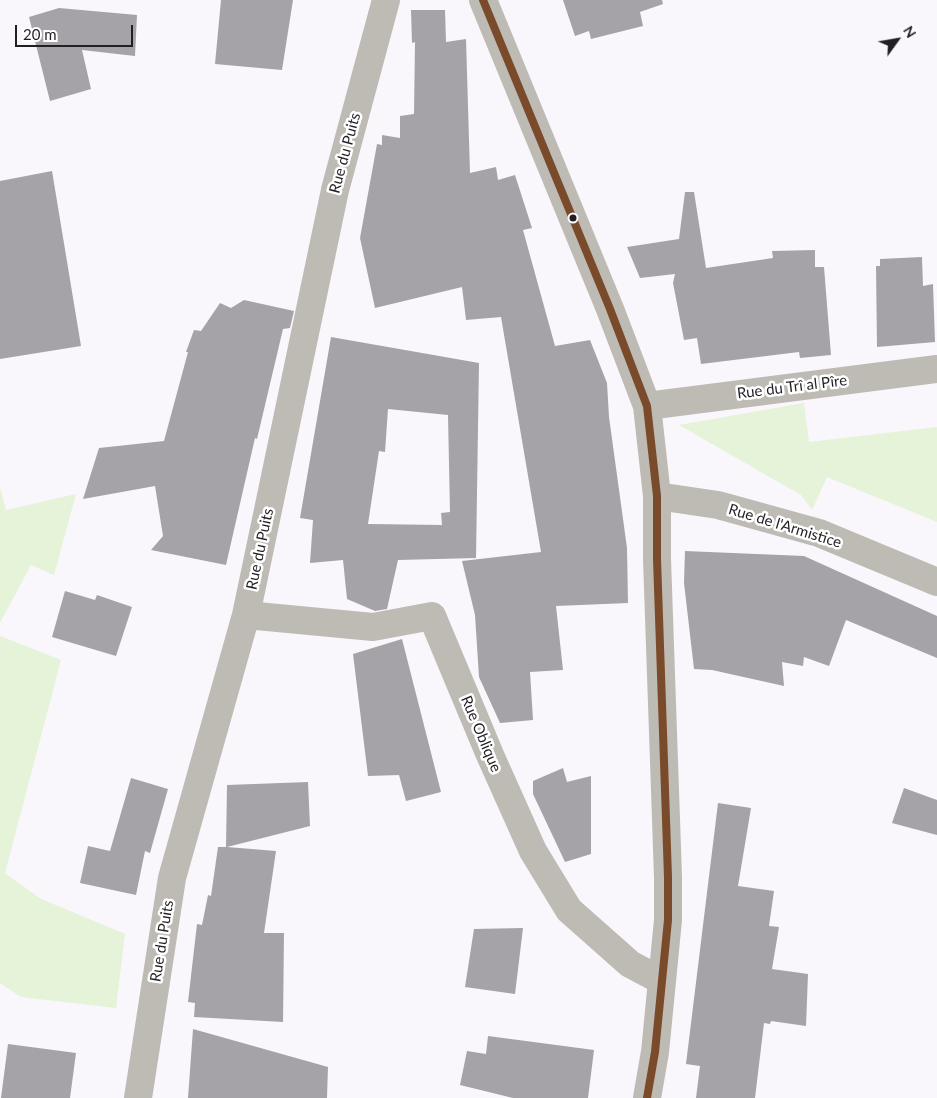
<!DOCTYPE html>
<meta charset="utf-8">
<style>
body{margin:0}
#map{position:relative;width:937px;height:1098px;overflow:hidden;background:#f9f6fc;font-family:Lato,sans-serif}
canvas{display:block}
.north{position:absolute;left:872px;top:15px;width:50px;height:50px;-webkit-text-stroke:4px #fff;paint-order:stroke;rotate:58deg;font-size:14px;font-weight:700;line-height:20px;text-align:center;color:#211f23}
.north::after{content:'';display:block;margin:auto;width:18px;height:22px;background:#211f23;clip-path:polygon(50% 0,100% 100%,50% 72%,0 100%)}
.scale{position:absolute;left:15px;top:25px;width:118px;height:22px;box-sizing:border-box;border:2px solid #211f23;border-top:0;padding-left:6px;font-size:15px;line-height:18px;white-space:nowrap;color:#211f23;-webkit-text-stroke:4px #fff;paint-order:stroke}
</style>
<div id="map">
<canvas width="937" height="1098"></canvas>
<div class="north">N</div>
<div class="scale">20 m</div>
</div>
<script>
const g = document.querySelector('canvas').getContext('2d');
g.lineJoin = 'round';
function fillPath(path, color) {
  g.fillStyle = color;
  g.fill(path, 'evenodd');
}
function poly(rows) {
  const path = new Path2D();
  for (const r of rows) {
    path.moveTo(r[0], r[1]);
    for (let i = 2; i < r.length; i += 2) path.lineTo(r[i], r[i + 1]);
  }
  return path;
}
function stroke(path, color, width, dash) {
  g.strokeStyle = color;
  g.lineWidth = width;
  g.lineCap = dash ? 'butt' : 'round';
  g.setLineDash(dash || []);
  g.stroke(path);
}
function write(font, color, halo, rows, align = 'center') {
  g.font = font + ' Lato,sans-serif';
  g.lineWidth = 5;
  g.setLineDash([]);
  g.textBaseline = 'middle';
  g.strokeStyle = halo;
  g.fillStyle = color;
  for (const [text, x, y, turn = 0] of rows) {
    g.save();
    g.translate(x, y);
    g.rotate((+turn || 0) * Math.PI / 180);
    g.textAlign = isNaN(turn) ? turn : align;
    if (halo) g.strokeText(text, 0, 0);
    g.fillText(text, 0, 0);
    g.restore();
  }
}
const green = poly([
 [804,403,809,442,937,427,937,522,827,477,812,510,801,495,679,425],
 [0,488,6,510,76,494,54,575,31,565,0,623],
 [0,636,61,660,5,873,41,899,125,934,116,1008,21,997,0,983]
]);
const building = poly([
 [221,0,293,0,282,70,215,64],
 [563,0,662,0,663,4,640,12,643,26,591,39,589,31,575,36],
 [59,8,137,15,135,56,82,50,91,89,50,101,29,17],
 [411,10,445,10,446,42,466,39,470,173,496,167,498,180,515,175,532,228,523,230,555,346,590,340,607,383,609,417,627,548,628,603,556,606,563,670,530,672,533,720,500,723,479,677,475,615,462,561,541,552,501,317,466,320,462,287,375,308,360,238,377,144,382,145,382,135,400,138,400,116,414,114,415,42,412,43],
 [52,171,81,346,0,359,0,181],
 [685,192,694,192,706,268,773,258,772,251,815,250,815,267,824,267,831,355,800,358,799,352,701,364,697,338,684,340,673,283,675,274,640,278,627,247,679,239],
 [922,257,923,286,933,284,935,342,877,347,876,266,880,266,880,259],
 [244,300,294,311,290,328,283,329,257,439,255,438,226,565,151,550,163,536,155,486,83,499,99,448,164,441,188,352,186,352,194,330,201,331,220,303,231,308],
 [331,337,479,363,476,558,398,560,387,609,375,611,347,599,343,560,310,563,313,520,300,518],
 [388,409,448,415,450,512,441,513,442,525,368,524,379,451,385,452],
 [685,551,804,556,937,616,937,658,846,620,829,666,804,657,803,666,782,662,784,686,712,670,694,669,684,583],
 [65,591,95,600,97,595,132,607,116,656,52,637],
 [402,639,441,792,406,801,399,775,368,776,353,654],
 [563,768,567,782,591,776,591,854,565,862,533,794,533,781],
 [131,778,168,789,150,853,145,851,136,895,80,883,88,846,110,851],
 [308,782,310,826,227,847,276,851,264,933,284,933,283,1022,194,1017,195,1003,188,1002,197,924,202,925,208,895,211,896,218,847,226,847,227,785],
 [904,788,937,800,937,835,892,823],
 [718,803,751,808,738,886,774,891,769,926,779,927,772,969,808,974,806,1026,771,1021,770,1024,764,1023,755,1098,696,1098,700,1066,686,1064],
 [523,928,515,994,465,987,474,929],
 [193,1029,328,1067,327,1098,188,1098],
 [488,1036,594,1050,588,1098,513,1098,460,1085,467,1051,486,1054],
 [8,1044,76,1053,70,1098,1,1098]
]);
const minor = poly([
 [483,0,610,309,647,406,657,496,657,559,668,877,668,920,655,1052,647,1098],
 [647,406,937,369],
 [657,496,718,505,819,533,937,582],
 [246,615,373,627,432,616,490,755,533,851,569,910,630,964,662,981],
 [138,1098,172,878,246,615,335,190,386,0]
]);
const bus1 = poly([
 [483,0,610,309,647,406,657,496,657,559,668,877,668,920,655,1052,647,1098]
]);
const markers = [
 [573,218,4.5,"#211f23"]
];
const streetNames = [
 ["Rue du Puits",345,153,-75],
 ["Rue du Trî al Pîre",792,387,-7],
 ["Rue de l'Armistice",785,526,17],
 ["Rue du Puits",260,549,-78],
 ["Rue Oblique",481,734,67],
 ["Rue du Puits",162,941,-81]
];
fillPath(green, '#e5f3d8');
fillPath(building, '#a5a3a8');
stroke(minor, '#bebab4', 28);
stroke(bus1, '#7a4b2a', 8);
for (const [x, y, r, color] of markers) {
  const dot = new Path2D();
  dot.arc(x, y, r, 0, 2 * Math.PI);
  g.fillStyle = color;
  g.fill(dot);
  stroke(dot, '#fff', 2);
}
write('15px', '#211f23', '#fff', streetNames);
</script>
